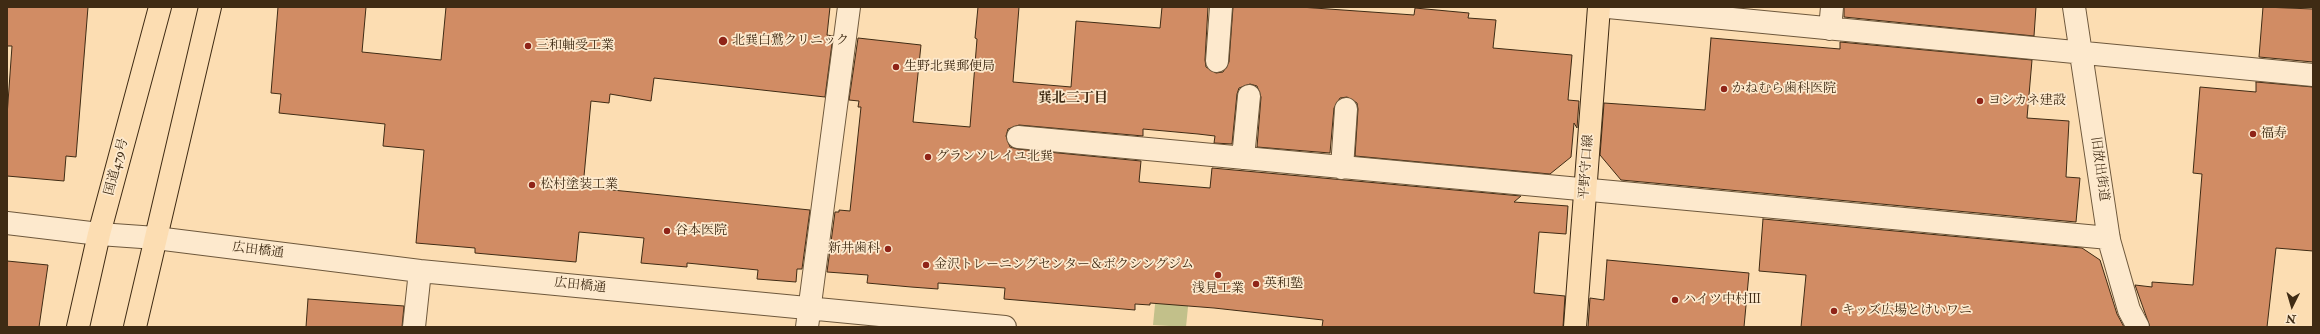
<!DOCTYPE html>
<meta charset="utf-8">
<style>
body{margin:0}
#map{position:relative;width:2320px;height:334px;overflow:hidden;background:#fcddb2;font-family:"IM FELL Double Pica",serif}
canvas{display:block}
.frame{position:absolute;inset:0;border:8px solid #3f2b14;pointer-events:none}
.north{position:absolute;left:2272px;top:286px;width:40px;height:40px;-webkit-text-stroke:3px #fde9cd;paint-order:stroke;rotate:185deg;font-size:11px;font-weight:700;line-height:16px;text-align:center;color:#3f2b14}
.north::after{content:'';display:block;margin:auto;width:14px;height:18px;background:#3f2b14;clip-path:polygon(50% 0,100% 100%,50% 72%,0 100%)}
</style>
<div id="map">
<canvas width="2320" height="334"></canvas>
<div class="frame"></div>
<div class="north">N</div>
</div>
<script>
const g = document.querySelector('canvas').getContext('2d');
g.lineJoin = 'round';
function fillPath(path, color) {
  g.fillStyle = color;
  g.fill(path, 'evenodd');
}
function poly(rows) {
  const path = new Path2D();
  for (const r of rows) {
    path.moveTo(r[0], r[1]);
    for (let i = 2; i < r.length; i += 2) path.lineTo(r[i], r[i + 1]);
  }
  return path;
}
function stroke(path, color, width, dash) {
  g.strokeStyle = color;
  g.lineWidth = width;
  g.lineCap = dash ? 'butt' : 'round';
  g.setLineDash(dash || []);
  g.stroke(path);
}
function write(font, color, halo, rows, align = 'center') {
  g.font = font + ' "IM FELL Double Pica","Noto Serif JP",serif';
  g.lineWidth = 3.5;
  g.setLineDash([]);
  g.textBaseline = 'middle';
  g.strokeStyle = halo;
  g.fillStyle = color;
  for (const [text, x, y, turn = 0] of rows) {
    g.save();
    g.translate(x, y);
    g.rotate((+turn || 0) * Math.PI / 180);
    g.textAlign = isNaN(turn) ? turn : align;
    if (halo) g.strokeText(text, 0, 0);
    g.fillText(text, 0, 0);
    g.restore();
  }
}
const green = poly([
 [1162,234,1195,237,1186,327,1153,325]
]);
const building = poly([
 [7,7,88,7,76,157,66,156,64,181,7,176,7,116,12,46,7,46,7,7],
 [278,7,366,7,362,52,441,60,446,7,830,7,827,35,833,36,825,97,654,78,651,101,610,94,609,103,591,101,583,187,810,210,802,269,797,269,796,282,757,279,758,270,687,263,687,267,641,263,644,238,579,232,576,262,475,253,475,248,416,243,424,150,383,146,385,124,279,113,281,94,271,93,278,7],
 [978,7,1019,7,1013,82,1071,87,1076,21,1160,28,1162,7,1208,7,1205,60,1206,67,1216,73,1223,72,1229,62,1233,7,1300,7,1414,15,1415,8,1469,13,1468,18,1496,20,1493,48,1572,55,1568,100,1579,101,1577,128,1574,123,1571,157,1550,174,1355,156,1358,109,1357,103,1347,97,1340,98,1334,108,1330,153,1257,147,1261,97,1257,86,1250,84,1239,88,1237,94,1232,144,1214,143,1215,136,1198,134,1143,129,1143,136,1019,125,1008,129,1006,136,1010,147,1017,149,1141,161,1139,182,1210,188,1212,168,1521,196,1514,202,1568,206,1566,234,1539,232,1534,293,1565,296,1563,327,1322,327,1323,320,1214,308,1150,303,1150,305,1135,304,1135,310,1004,299,1005,288,938,283,938,289,911,287,867,283,868,275,827,272,835,212,839,212,839,210,850,211,861,107,858,107,859,101,849,100,858,38,921,45,913,122,970,127,977,39,975,38,978,7],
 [1844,7,2036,7,2034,36,1844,17,1844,7],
 [2263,7,2313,9,2313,62,2259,57,2263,7],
 [1711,38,1840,49,1840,42,2032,60,2027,118,2069,121,2066,177,2080,178,2076,222,1621,180,1600,155,1604,103,1705,110,1711,38],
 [2256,82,2313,87,2313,251,2276,248,2267,327,2150,327,2135,285,2152,287,2152,282,2193,285,2202,174,2193,173,2200,87,2256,92,2256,82],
 [1763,219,2082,248,2100,260,2117,314,2124,327,1801,327,1806,275,1759,271,1763,219],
 [1607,260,1749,273,1744,327,1588,327,1590,298,1604,300,1607,260],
 [7,261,48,265,39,327,7,327,7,261],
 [308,299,404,306,402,327,306,327,308,299]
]);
const minor = poly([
 [1608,7,2313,75],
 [2074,7,2109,240,2129,310,2138,327],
 [1830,29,1832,7],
 [1217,61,1221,7],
 [1018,137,2109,238],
 [1243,158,1249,96],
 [1342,168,1346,109],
 [7,223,99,234,156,238,420,271,1005,327],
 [414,327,420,271],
 [807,327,849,7]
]);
const major = poly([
 [1575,327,1599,7]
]);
const highway = poly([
 [78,327,99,234,160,7],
 [135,327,210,7]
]);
const markers = [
 [723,41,5,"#8f2418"],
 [528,46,4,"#8f2418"],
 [896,67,4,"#8f2418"],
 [1724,89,4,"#8f2418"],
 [1980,101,4,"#8f2418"],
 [2253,134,4,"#8f2418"],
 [928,157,4,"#8f2418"],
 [532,185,4,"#8f2418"],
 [667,231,4,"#8f2418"],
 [888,249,4,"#8f2418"],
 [926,265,4,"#8f2418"],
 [1218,275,4,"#8f2418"],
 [1256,284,4,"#8f2418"],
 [1675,300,4,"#8f2418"],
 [1834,311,4,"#8f2418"]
];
const poiNames = [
 ["北巽白鷲クリニック",732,41],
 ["三和軸受工業",536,46],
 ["生野北巽郵便局",904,67],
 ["かねむら歯科医院",1732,89],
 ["ヨシカネ建設",1988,101],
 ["福寿",2261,134],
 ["グランソレイユ北巽",936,157],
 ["松村塗装工業",540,185],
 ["谷本医院",675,231],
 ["新井歯科",880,249,"right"],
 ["金沢トレーニングセンター＆ボクシングジム",934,265],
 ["英和塾",1264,284],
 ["浅見工業",1218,289,"center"],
 ["ハイツ中村Ⅲ",1683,300],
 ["キッズ広場とけいワニ",1842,311]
];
const streetNames = [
 ["国道479号",117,167,-75],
 ["平野守口線",1587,167,-86],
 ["旧放出街道",2099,169,82],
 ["広田橋通",258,251,7],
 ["広田橋通",580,286,6]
];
const neighbourhoodNames = [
 ["巽北三丁目",1073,99]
];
fillPath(green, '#c2c08a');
fillPath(building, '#d18c64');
stroke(building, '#3f2b14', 1);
stroke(minor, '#6e583c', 24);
stroke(major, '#3f2b14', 24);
stroke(highway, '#3f2b14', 24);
stroke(minor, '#fde9cd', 22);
stroke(major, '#fcddb2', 22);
stroke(highway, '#fcddb2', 22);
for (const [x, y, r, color] of markers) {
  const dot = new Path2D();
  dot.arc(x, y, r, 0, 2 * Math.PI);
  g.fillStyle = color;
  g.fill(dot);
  stroke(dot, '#fde9cd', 1.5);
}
write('13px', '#3f2b14', '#fde9cd', poiNames, 'left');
write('13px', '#3f2b14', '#fde9cd', streetNames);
write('bold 14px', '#3f2b14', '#fde9cd', neighbourhoodNames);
</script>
